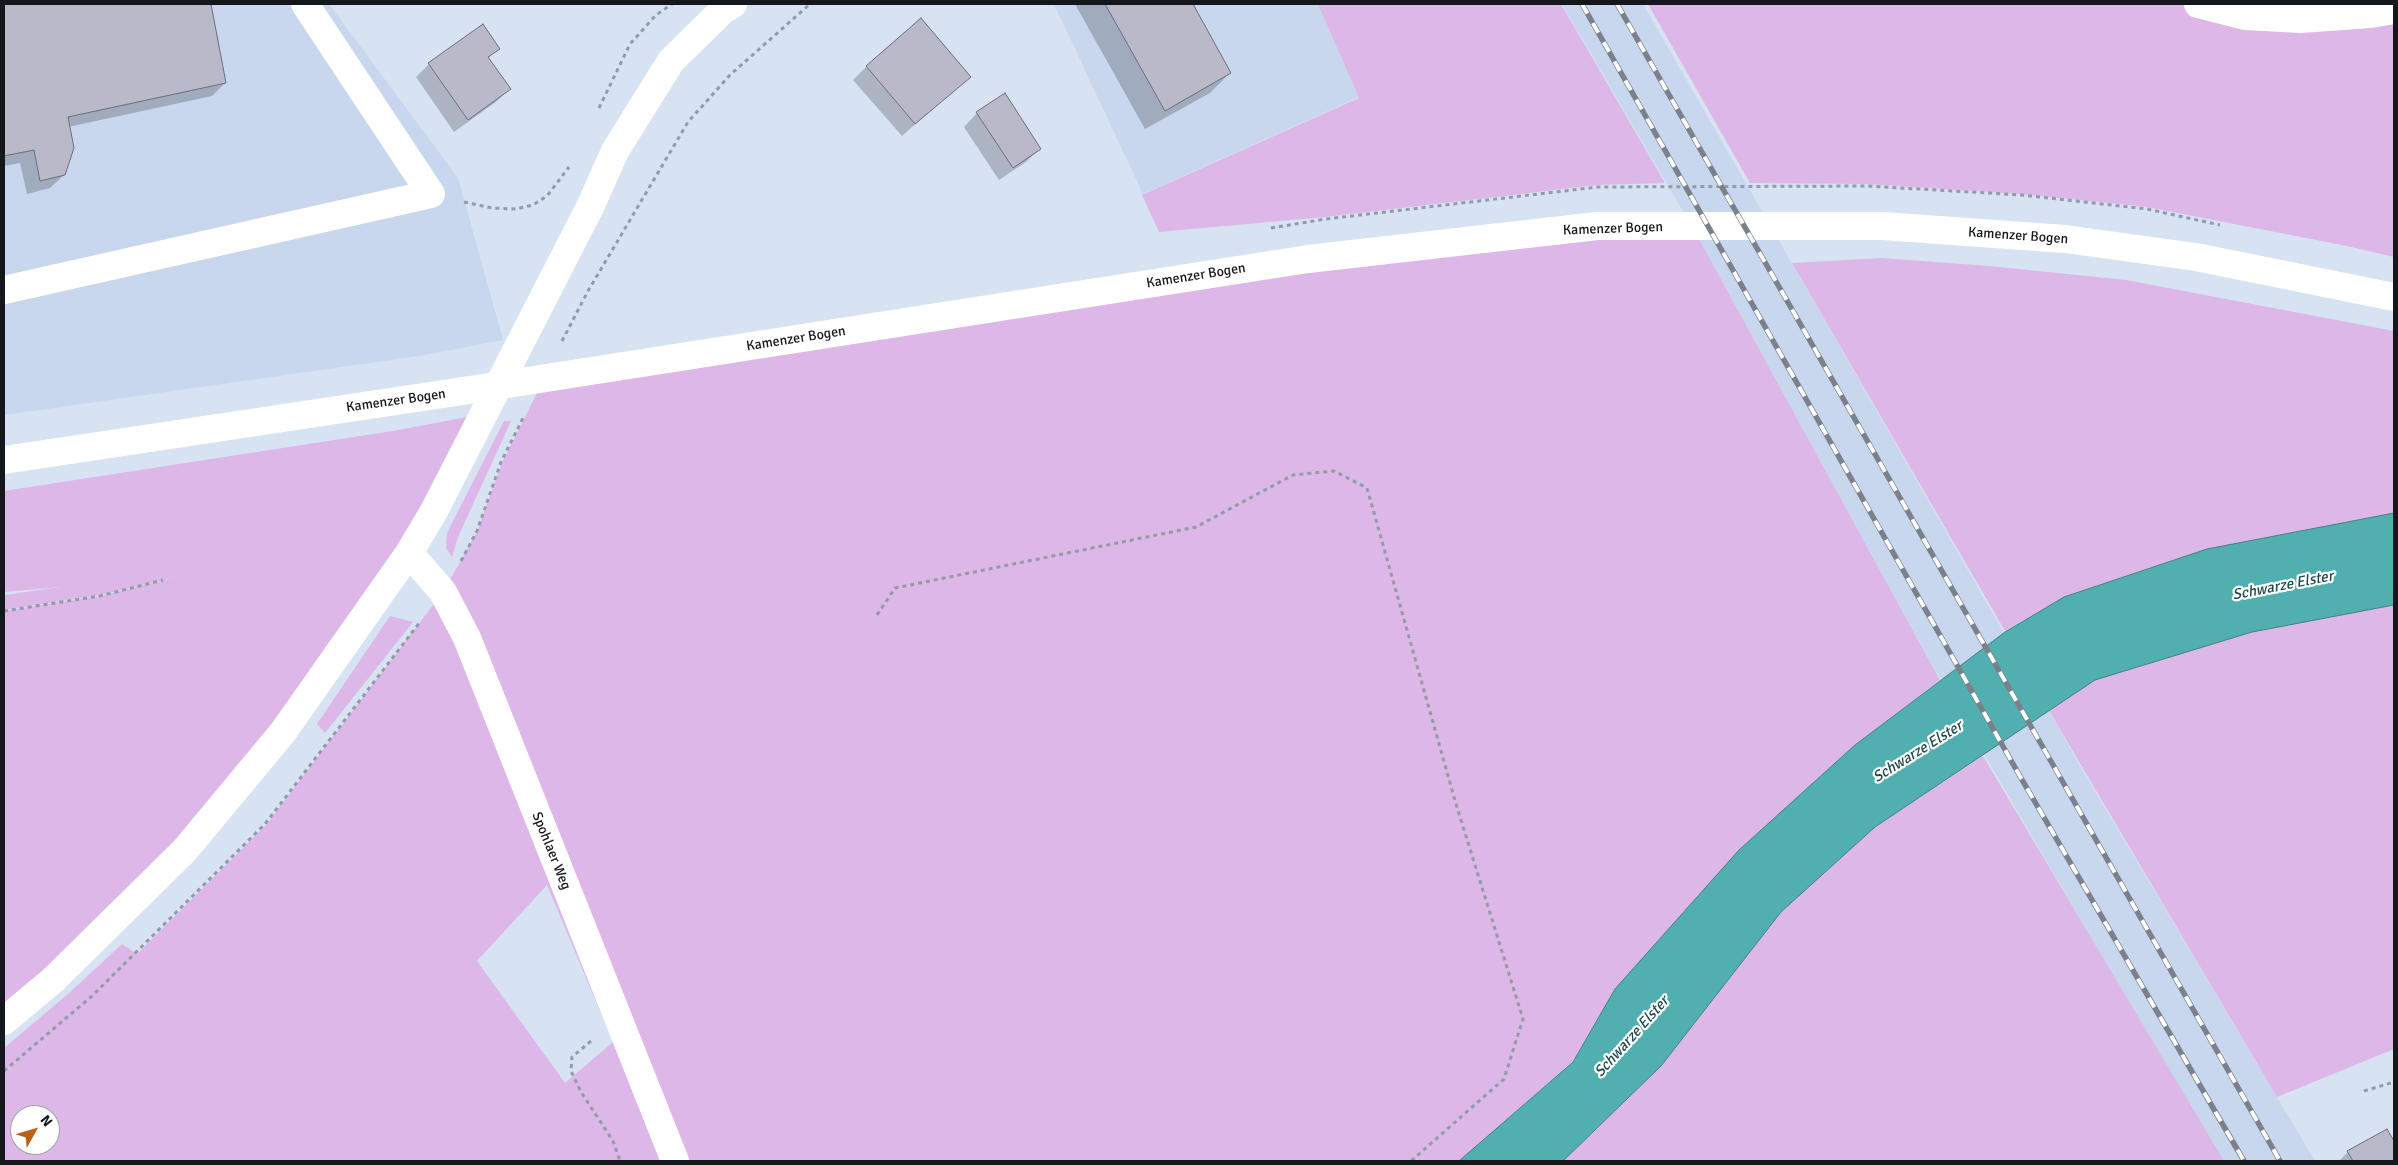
<!DOCTYPE html>
<style>
body{margin:0}
#map{position:relative;width:2398px;height:1165px;overflow:hidden;background:#d7e2f2;font-family:Signika,sans-serif}
canvas{display:block}
.frame{position:absolute;inset:0;border:5px solid #14181d;pointer-events:none}
.north{position:absolute;left:10px;top:1105px;width:50px;height:50px;box-sizing:border-box;background:#fff;border:1px solid #a1a3a5;border-radius:50%;rotate:51deg;font-size:14px;font-weight:700;line-height:20px;text-align:center;color:#14181d}
.north::after{content:'';display:block;margin:auto;width:18px;height:22px;background:#be5f17;clip-path:polygon(50% 0,100% 100%,50% 72%,0 100%)}
</style>
<div id="map">
<canvas width="2398" height="1165"></canvas>
<div class="frame"></div>
<div class="north">N</div>
</div>
<script>
const g = document.querySelector('canvas').getContext('2d');
g.lineJoin = 'round';
function fillPath(path, color) {
  g.fillStyle = color;
  g.fill(path, 'evenodd');
}
function poly(rows) {
  const path = new Path2D();
  for (const r of rows) {
    path.moveTo(r[0], r[1]);
    for (let i = 2; i < r.length; i += 2) path.lineTo(r[i], r[i + 1]);
  }
  return path;
}
function stroke(path, color, width, dash) {
  g.strokeStyle = color;
  g.lineWidth = width;
  g.lineCap = dash ? 'butt' : 'round';
  g.setLineDash(dash || []);
  g.stroke(path);
}
function write(font, color, halo, rows, align = 'center') {
  g.font = font + ' Signika,sans-serif';
  g.lineWidth = 4.5;
  g.setLineDash([]);
  g.textBaseline = 'middle';
  g.strokeStyle = halo;
  g.fillStyle = color;
  for (const [text, x, y, turn = 0] of rows) {
    g.save();
    g.translate(x, y);
    g.rotate((+turn || 0) * Math.PI / 180);
    g.textAlign = isNaN(turn) ? turn : align;
    if (halo) g.strokeText(text, 0, 0);
    g.fillText(text, 0, 0);
    g.restore();
  }
}
const built = poly([
 [4,4,329,4,458,178,503,340,419,356,4,415],
 [1054,4,1318,4,1359,97,1143,194],
 [1562,4,1643,4,2090,783,2315,1161,2221,1161,1929,659,1698,237]
]);
const green = poly([
 [1318,4,1561,4,1665,183,1597,185,1325,217,1159,232,1142,195,1359,98],
 [1648,4,2190,4,2368,27,2394,24,2394,257,2347,246,2147,207,2022,194,1866,184,1750,183],
 [1597,226,1698,237,1940,680,1855,745,1739,850,1615,989,1573,1061,1459,1161,4,1161,4,1073,25,1055,4,1072,4,1048,68,994,122,944,137,954,266,825,443,592,477,532,502,463,540,387],
 [547,885,613,1042,565,1083,477,961],
 [20,1115,50,1115,50,1145,20,1145],
 [1882,258,1989,266,2126,280,2394,331,2394,513,2207,549,2064,597,2005,631,1792,263],
 [483,414,283,731,4,1021,4,611,100,596,183,575,100,595,4,610,4,595,61,587,4,592,4,491,393,431],
 [504,421,511,421,458,537,452,557,446,548,447,533],
 [2394,605,2394,1049,2277,1097,2048,709,2095,680,2252,632],
 [390,616,413,622,325,733,317,724],
 [1983,756,2224,1161,1563,1161,1661,1066,1781,912,1875,827]
]);
const water = poly([
 [2394,513,2394,605,2252,632,2095,680,1875,827,1781,912,1661,1066,1563,1161,1459,1161,1573,1062,1615,989,1739,850,1855,745,2005,632,2064,597,2207,549,2394,513]
]);
const shadow = poly([
 [4,4,209,4,225,83,212,96,68,127,64,175,50,188,27,194,20,163,4,166],
 [1075,4,1191,4,1230,73,1210,93,1145,129],
 [498,48,488,59,509,89,496,102,454,132,416,77,429,64],
 [867,66,969,77,902,136,853,80],
 [977,113,1039,149,1026,162,999,180,964,127],
 [2387,1130,2394,1143,2394,1161,2339,1161,2348,1152]
]);
const building = poly([
 [4,4,211,4,226,83,68,117,74,148,65,175,40,181,34,150,4,156,4,4],
 [1105,4,1193,4,1231,73,1165,111,1105,4],
 [921,18,971,77,915,124,866,66,921,18],
 [483,24,500,49,488,57,511,89,468,120,428,63,483,24],
 [1005,93,1041,149,1013,168,976,112,1005,93],
 [2387,1129,2394,1141,2394,1161,2353,1161,2347,1151,2387,1129]
]);
const path = poly([
 [599,108,630,44,656,15,672,4],
 [464,202,492,208,516,209,533,205,547,196,569,167],
 [1271,228,1326,219,1598,187,1867,186,2022,195,2147,209,2220,225],
 [562,341,588,291,688,122,730,75,810,4],
 [461,561,477,531,501,462,524,416],
 [4,611,100,596,163,580],
 [877,615,895,588,1196,527,1293,475,1334,471,1367,488,1456,804,1523,1019,1504,1079,1411,1161],
 [591,1041,572,1057,571,1071,581,1092,613,1141,620,1161],
 [4,1071,92,996,265,824,420,622],
 [2364,1091,2394,1082]
]);
const minor = poly([
 [2198,4,2245,16,2301,19,2370,14,2394,10],
 [4,290,431,194,305,4],
 [409,553,443,592,467,638,675,1161],
 [4,1021,53,980,185,850,283,732,409,553,434,511,591,205,615,151,671,61,723,10,733,4]
]);
const major = poly([
 [4,460,463,391,1308,259,1597,226,1883,226,2065,239,2196,257,2394,297]
]);
const rail = poly([
 [1582,4,2021,778,2244,1161],
 [1617,4,2280,1161]
]);
const streetNames = [
 ["Kamenzer Bogen",1613,229,-2],
 ["Kamenzer Bogen",2018,236,4],
 ["Kamenzer Bogen",1196,276,-9],
 ["Kamenzer Bogen",796,339,-9],
 ["Kamenzer Bogen",396,401,-8],
 ["Spohlaer Weg",551,851,68]
];
const waterNames = [
 ["Schwarze Elster",2283,586,-11],
 ["Schwarze Elster",1918,752,-32],
 ["Schwarze Elster",1632,1037,-48]
];
fillPath(built, '#c8d7ed');
fillPath(green, '#ddb7e7');
fillPath(water, '#51afb0');
stroke(water, '#3f8284', 1);
fillPath(shadow, '#0003');
fillPath(building, '#b9b9ca');
stroke(building, '#6e6d7d', 1);
stroke(path, '#929ba7', 3, [4, 4]);
stroke(minor, '#fff', 28);
stroke(major, '#fff', 28);
stroke(rail, '#7a818c', 5.5);
stroke(rail, '#fff', 4, [11]);
write('14px', '#14181d', '#fff', streetNames);
write('italic 15px', '#1f4a4a', '#fff', waterNames);
</script>
